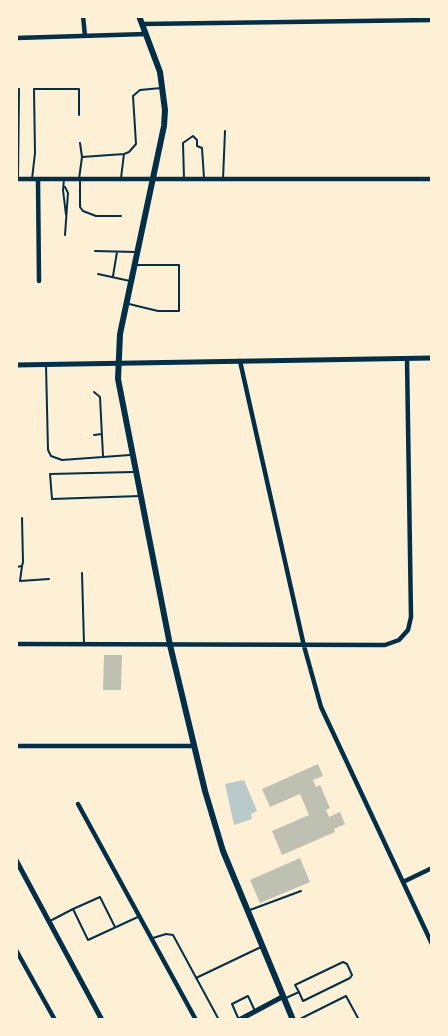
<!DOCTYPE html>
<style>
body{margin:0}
#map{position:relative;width:448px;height:1036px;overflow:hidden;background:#fdf0d5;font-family:"Source Serif 4",serif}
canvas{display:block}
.frame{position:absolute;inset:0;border:18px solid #fdf0d5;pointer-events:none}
</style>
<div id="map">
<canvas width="448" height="1036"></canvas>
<div class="frame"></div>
</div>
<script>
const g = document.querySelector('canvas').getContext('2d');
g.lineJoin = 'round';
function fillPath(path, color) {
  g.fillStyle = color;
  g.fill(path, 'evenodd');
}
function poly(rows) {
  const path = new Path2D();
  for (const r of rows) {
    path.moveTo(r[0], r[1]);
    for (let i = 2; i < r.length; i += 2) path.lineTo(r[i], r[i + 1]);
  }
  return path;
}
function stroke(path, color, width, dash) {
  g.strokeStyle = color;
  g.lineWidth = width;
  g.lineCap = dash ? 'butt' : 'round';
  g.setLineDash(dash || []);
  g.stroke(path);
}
const green = poly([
 [244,780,257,811,251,814,252,819,234,825,225,784]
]);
const building = poly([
 [104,655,122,655,121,690,103,690],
 [318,764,323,776,313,780,316,787,320,785,330,808,326,810,329,817,340,812,345,824,334,829,335,832,282,855,272,831,309,815,300,794,270,807,262,789],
 [300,858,310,882,260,903,250,880]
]);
const service = poly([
 [16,89,19,89,18,179],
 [80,143,82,157],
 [124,154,129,152,136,144,133,96,140,90,161,88],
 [32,179,35,153,34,89,79,89,79,115],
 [64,179,63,190,66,215],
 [79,179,82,157,124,154,121,178],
 [80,179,80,207,83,211,96,216,121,216],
 [184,179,183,143,193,136,197,140,197,146,202,148,204,178],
 [223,179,225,131],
 [65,187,68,193,65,235],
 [95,251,135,252],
 [98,274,130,281],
 [113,276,117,252],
 [129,304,158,311,179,311,179,265,136,265],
 [46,365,48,450,51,456,62,460,130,455],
 [94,392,100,397,103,456],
 [16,426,16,443],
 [94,435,102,434],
 [133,472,50,474,52,499,140,496],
 [22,566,20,581,49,579],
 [16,567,22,566,23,562,22,518],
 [82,573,84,644],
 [73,909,100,897,115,927],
 [250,910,301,891],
 [50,921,73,909,88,940,140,916],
 [153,938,166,934,173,935,219,1020],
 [196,978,261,947],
 [286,998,299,992,295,985,343,962,347,964,352,975,350,978,303,1001,299,992],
 [239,1020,232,1004,248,996,255,1011],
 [298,1020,346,996,359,1020]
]);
const minor = poly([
 [83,16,85,36],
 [142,24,432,20],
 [16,38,146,34],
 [16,179,432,179],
 [38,179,39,281],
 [240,361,304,646,321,707,432,944],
 [16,644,385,645,399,640,408,630,411,617,407,359],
 [16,746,194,746],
 [78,804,196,1020],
 [403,882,432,868],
 [16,950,55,1020]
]);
const tertiary = poly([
 [16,365,432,358],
 [16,860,102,1020],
 [239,1020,282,997]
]);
const primary = poly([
 [139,16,160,72,165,110,164,126,120,334,118,379,170,645,205,791,223,851,293,1020]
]);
fillPath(green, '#b9caca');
fillPath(building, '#bec0b2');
stroke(service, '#003049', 2);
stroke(minor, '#003049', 4.5);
stroke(tertiary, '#003049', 5);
stroke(primary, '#003049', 6);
</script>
